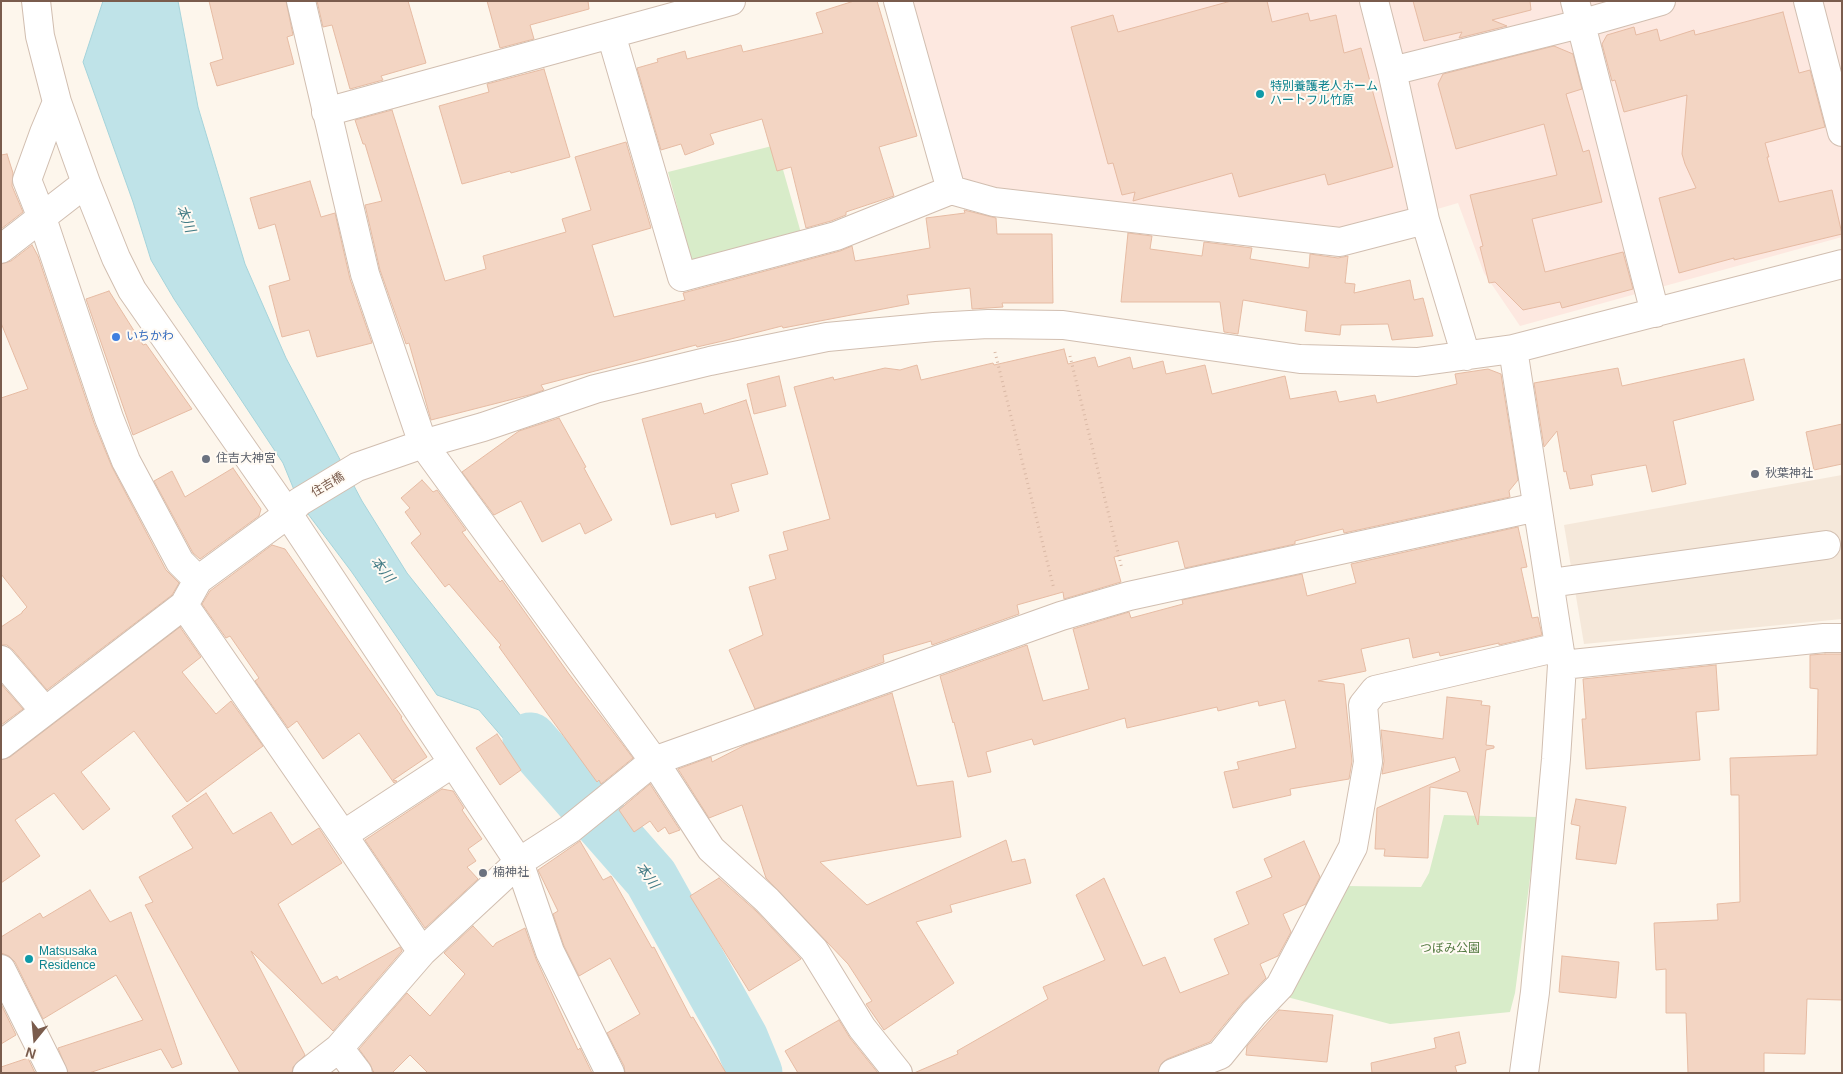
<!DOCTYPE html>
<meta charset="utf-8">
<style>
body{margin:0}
#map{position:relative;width:1843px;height:1074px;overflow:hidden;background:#fdf6ec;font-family:Helvetica,sans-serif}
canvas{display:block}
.frame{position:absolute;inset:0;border:2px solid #7a5c4d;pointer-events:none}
.north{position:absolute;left:10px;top:1014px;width:50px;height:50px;-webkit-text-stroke:4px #fffaf3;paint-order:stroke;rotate:197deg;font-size:14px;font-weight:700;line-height:20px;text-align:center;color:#7a5c4d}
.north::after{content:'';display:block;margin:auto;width:18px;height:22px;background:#7a5c4d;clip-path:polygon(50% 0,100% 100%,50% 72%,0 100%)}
</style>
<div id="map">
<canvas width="1843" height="1074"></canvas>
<div class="frame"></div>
<div class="north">N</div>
</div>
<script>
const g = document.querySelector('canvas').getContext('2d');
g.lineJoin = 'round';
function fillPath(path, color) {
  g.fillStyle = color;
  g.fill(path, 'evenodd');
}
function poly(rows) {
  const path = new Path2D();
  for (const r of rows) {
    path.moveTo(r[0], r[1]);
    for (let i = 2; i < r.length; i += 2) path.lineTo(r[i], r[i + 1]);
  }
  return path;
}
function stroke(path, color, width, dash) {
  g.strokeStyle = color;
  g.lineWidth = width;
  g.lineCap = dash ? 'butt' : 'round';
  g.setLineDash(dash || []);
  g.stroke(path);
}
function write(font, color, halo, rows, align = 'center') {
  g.font = font + ' Helvetica,"Noto Sans JP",sans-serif';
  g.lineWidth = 4;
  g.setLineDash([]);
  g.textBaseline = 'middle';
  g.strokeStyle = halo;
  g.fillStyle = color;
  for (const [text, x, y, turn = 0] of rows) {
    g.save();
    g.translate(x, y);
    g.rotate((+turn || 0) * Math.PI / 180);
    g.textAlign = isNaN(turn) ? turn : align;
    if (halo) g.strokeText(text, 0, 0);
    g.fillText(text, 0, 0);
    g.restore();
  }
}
const residential = poly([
 [1842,475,1842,619,1584,644,1564,525]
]);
const commercial = poly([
 [908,1,1842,1,1842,237,1520,326,1484,273,1458,203,1345,236,963,191]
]);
const green = poly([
 [776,145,801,233,693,266,668,172],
 [1444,815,1538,817,1515,993,1510,1012,1390,1024,1287,997,1345,886,1421,887,1429,873]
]);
const water = poly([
 [103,1,178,1,198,107,245,264,286,358,362,501,407,573,584,795,565,810,479,710,437,695,351,571,299,502,283,463,174,299,151,260,133,202,83,62,103,1]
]);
const river = poly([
 [530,740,651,878,741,1039,755,1073]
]);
const building = poly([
 [209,1,286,1,293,35,287,37,294,64,217,86,210,63,223,59,209,1],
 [317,1,408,1,426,63,381,76,383,80,350,89,332,25,323,27,317,1],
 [487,1,588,1,589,9,530,25,534,39,500,48,487,1],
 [854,1,877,1,917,136,879,147,894,196,846,212,846,215,831,221,806,228,791,167,777,171,762,119,710,134,714,144,685,155,681,144,661,150,637,68,658,62,657,59,685,51,687,59,741,45,743,52,823,33,816,13,854,1],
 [1231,1,1267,1,1272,22,1308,13,1310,21,1336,15,1344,53,1361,48,1393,167,1328,185,1325,174,1239,197,1232,173,1133,201,1135,192,1122,195,1113,163,1108,164,1071,27,1113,15,1118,32,1231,1],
 [1413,1,1530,1,1531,10,1492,20,1507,26,1459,38,1462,32,1424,41,1413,1],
 [1783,12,1799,73,1810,70,1825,127,1765,143,1769,157,1767,157,1779,202,1832,190,1842,234,1734,260,1734,258,1679,273,1659,198,1696,188,1685,164,1682,154,1687,95,1624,112,1615,80,1612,81,1602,44,1607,35,1634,27,1636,35,1657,29,1660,41,1694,30,1695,35,1783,12],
 [1554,46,1573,54,1582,89,1566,94,1583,152,1589,150,1602,202,1532,219,1545,272,1623,252,1633,289,1562,308,1560,302,1523,310,1495,282,1489,283,1480,247,1483,246,1470,195,1557,175,1544,124,1456,149,1438,84,1443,74,1554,46],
 [544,69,570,157,511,173,510,171,462,184,439,106,489,92,487,84,544,69],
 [392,110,445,281,486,269,483,256,566,232,562,219,591,210,575,157,626,142,651,228,592,245,614,317,685,300,683,293,840,251,852,246,855,261,930,248,926,218,965,213,964,210,996,218,997,234,1052,234,1053,303,1002,303,1003,307,972,309,970,288,907,295,909,304,783,328,782,326,723,341,697,347,696,345,541,385,544,390,533,394,431,420,409,343,406,344,380,270,365,205,382,201,365,144,363,144,355,120,392,110],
 [7,154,13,173,12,186,23,212,1,229,1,155,7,154],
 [310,181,321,217,335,213,350,279,372,343,317,357,309,330,282,337,269,286,290,280,275,224,259,229,250,198,310,181],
 [1128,233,1152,236,1150,249,1202,256,1204,242,1252,248,1250,259,1309,268,1310,254,1338,258,1348,256,1345,283,1355,284,1354,293,1410,280,1414,300,1423,298,1433,336,1392,340,1388,324,1341,325,1340,335,1305,331,1307,311,1243,300,1238,334,1224,332,1220,302,1121,302,1128,233],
 [32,245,38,256,94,423,112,467,166,570,179,583,172,595,47,690,13,650,7,645,1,645,1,627,22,613,22,612,27,607,1,574,1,398,28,389,1,323,1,264,11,261,32,245],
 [109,291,143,345,146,344,192,409,133,435,86,299,109,291],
 [1064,349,1068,364,1095,357,1098,367,1130,357,1133,369,1163,361,1166,374,1205,365,1212,394,1285,376,1290,399,1336,391,1339,402,1375,395,1377,403,1457,384,1455,374,1488,369,1501,374,1518,480,1509,491,1510,497,1344,533,1343,529,1295,541,1295,544,1185,568,1178,541,1114,557,1121,582,1064,599,1063,592,1017,605,1019,614,932,645,931,641,883,655,884,662,755,709,729,650,763,635,749,587,776,579,769,555,788,550,783,532,830,519,794,387,833,377,834,380,885,368,900,370,917,365,921,380,993,363,994,365,1064,349],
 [1744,359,1754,400,1673,421,1686,484,1652,492,1646,465,1591,475,1593,485,1570,489,1566,471,1564,472,1557,431,1544,447,1534,383,1618,368,1622,386,1744,359],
 [779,376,786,406,754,414,747,384,779,376],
 [746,400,768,474,731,484,739,511,716,518,715,513,671,525,642,419,701,403,704,414,746,400],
 [559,418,586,467,584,468,612,520,585,534,580,523,542,542,521,501,494,515,462,472,519,431,559,418],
 [1842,424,1842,464,1814,470,1806,432,1842,424],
 [233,468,261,509,259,516,200,559,193,553,154,481,172,471,185,497,233,468],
 [422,480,433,492,437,490,466,530,462,532,500,582,502,580,569,674,633,758,601,784,599,780,597,782,499,647,501,645,449,584,445,587,411,543,421,534,405,512,410,508,401,498,422,480],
 [1518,527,1527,567,1521,568,1532,618,1538,617,1542,635,1499,645,1499,643,1440,656,1439,652,1413,658,1409,638,1361,649,1366,671,1318,681,1344,684,1352,761,1349,779,1290,789,1291,795,1233,808,1224,772,1239,769,1237,762,1296,748,1285,700,1259,706,1258,701,1218,711,1217,707,1127,728,1125,718,1034,745,1032,739,986,752,991,772,968,777,954,722,953,723,940,676,1027,645,1043,701,1089,689,1073,629,1129,612,1131,618,1183,604,1182,600,1302,574,1307,596,1356,583,1351,564,1518,527],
 [272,545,285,549,402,717,401,718,427,757,393,780,397,781,394,783,359,733,323,759,297,721,288,728,255,681,259,678,230,636,226,638,202,604,210,591,272,545],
 [180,627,201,657,182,672,216,714,231,701,263,746,187,802,134,731,81,772,110,809,83,830,54,793,15,820,40,856,1,883,1,760,10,757,180,627],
 [1825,654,1842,654,1842,1000,1807,999,1805,1054,1764,1053,1764,1073,1688,1073,1686,1013,1666,1013,1666,969,1656,970,1654,923,1718,920,1717,904,1740,902,1739,795,1731,795,1730,758,1817,755,1818,689,1810,688,1810,655,1825,654],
 [1716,665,1719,710,1696,712,1700,760,1586,769,1582,719,1586,719,1583,679,1716,665],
 [1,684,23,709,1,725,1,684],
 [892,693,917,786,953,781,961,837,820,862,867,905,1006,840,1012,862,1025,859,1031,883,950,905,952,912,916,922,954,983,884,1030,866,1004,872,1001,848,964,766,878,742,805,709,818,678,769,711,757,712,762,745,745,892,693],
 [1447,697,1482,701,1481,705,1490,706,1486,745,1494,746,1494,748,1486,750,1478,825,1467,792,1430,787,1428,858,1384,856,1385,849,1375,849,1377,808,1460,771,1455,757,1382,774,1384,761,1381,730,1443,739,1447,697],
 [497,734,521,770,500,785,476,748,497,734],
 [650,784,680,830,669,834,665,827,658,832,650,821,634,832,619,810,650,784],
 [442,789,453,791,464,808,462,810,482,839,468,849,476,861,467,867,478,879,425,928,365,840,442,789],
 [206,793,233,834,271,812,292,845,319,828,342,863,278,904,322,984,337,976,339,980,400,947,402,951,333,1031,251,951,305,1055,293,1067,292,1073,240,1073,145,905,153,902,139,877,193,848,172,816,206,793],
 [1576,799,1626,807,1616,864,1576,859,1580,826,1571,824,1576,799],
 [580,841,603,880,611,876,652,948,654,947,691,1018,693,1017,726,1073,625,1073,624,1066,607,1033,640,1014,610,958,579,976,564,946,553,914,558,911,538,870,580,841],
 [1304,841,1320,877,1306,904,1283,914,1291,932,1278,956,1260,964,1266,978,1242,1003,1210,1042,1167,1059,1161,1064,1158,1073,914,1073,958,1054,957,1051,1048,999,1043,987,1105,960,1076,895,1104,878,1143,966,1165,957,1180,993,1229,974,1214,939,1249,924,1236,892,1272,877,1264,859,1304,841],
 [719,878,756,911,801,959,749,991,690,896,719,878],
 [90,890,110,922,131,912,182,1064,172,1068,161,1049,89,1073,68,1073,58,1048,143,1020,116,975,43,1019,15,962,9,956,1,953,1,937,40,913,43,918,90,890],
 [473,926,493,947,496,943,525,928,536,959,578,1050,580,1048,592,1073,428,1073,410,1055,392,1073,375,1073,373,1071,370,1064,359,1049,407,993,430,1016,465,974,444,953,473,926],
 [1562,956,1619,962,1616,998,1559,992,1562,956],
 [1,1004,16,1035,1,1044,1,1004],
 [1279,1010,1333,1015,1327,1062,1246,1055,1247,1046,1279,1010],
 [839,1020,850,1038,878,1073,798,1073,785,1051,839,1020],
 [1459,1032,1466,1063,1455,1066,1457,1073,1372,1073,1371,1063,1436,1048,1434,1038,1459,1032],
 [28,1058,35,1073,1,1073,1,1067,28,1058]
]);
const path = poly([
 [995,352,1054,589],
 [1070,356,1122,569]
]);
const minor = poly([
 [36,1,40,36,57,102,86,183,116,258,132,290,288,514,519,862,550,952,610,1073],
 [301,1,365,274,423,444,654,761,711,849,767,900,814,950,862,1028,898,1073],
 [898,1,951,190],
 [1374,1,1392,71,1425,220,1466,356],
 [1575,1,1655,313],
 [1808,1,1842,132],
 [611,34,682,277,836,236,951,190,994,202,1340,242,1425,220],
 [1392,71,1580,24,1661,1],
 [57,102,44,133,27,180,42,218,109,418,126,461,180,562,198,580],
 [326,112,731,1],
 [1,249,86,183],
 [1513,349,1562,665,1556,759,1535,992,1524,1073],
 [1550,583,1826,545],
 [184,605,343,835,422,952],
 [1,660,45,711],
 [1562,665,1824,638,1842,638],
 [1,745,184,605,198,580,288,514,299,502,357,467,423,444,483,427,595,389,710,361,827,337,934,327,988,324,1063,325,1300,359,1417,362,1513,349,1842,264],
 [343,835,453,763],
 [1,969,53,1073],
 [339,1048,358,1073],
 [307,1073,339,1048,422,952,519,862,570,829,654,761,1061,616,1129,596,1537,507],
 [1173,1073,1220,1055,1254,1013,1280,986,1353,847,1368,762,1363,705,1375,690,1559,647]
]);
const markers = [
 [1260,94,5,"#0f9aa8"],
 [116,337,5,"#3f7fe0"],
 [206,459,5,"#6b7280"],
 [1755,474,5,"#6b7280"],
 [483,873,5,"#6b7280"],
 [29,959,5,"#0f9aa8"]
];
const cultureNames = [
 ["特別養護老人ホーム",1270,87],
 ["ハートフル竹原",1270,101],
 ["Matsusaka",39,952],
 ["Residence",39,966]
];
const shopNames = [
 ["いちかわ",126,337]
];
const worshipNames = [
 ["住吉大神宮",216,459],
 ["秋葉神社",1765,474],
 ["楠神社",493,873]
];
const streetNames = [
 ["住吉橋",328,485,-31]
];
const parkNames = [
 ["つぼみ公園",1450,949]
];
const waterNames = [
 ["本川",185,219,68],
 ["本川",382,570,52],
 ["本川",647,876,54]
];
fillPath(residential, '#f5e8da');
fillPath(commercial, '#fde8e0');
fillPath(green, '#d8ecc9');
fillPath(water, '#bfe3e8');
stroke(water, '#a5d3da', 1);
stroke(river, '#bfe3e8', 55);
fillPath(building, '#f3d5c3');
stroke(building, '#e6bba3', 1);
stroke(minor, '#d1beb0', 30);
stroke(path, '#d9b8a5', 3, [1, 4]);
stroke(minor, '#fff', 28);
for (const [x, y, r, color] of markers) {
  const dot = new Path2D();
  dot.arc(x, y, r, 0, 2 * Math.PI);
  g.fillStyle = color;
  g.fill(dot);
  stroke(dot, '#fffaf3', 2);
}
write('12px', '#0d838f', '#fffaf3', cultureNames, 'left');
write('12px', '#366cbe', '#fffaf3', shopNames, 'left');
write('12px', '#5b616d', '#fffaf3', worshipNames, 'left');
write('12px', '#7a5c4d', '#fffaf3', streetNames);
write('12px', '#537a41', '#fffaf3', parkNames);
write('italic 14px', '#437c86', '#fffaf3', waterNames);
</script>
